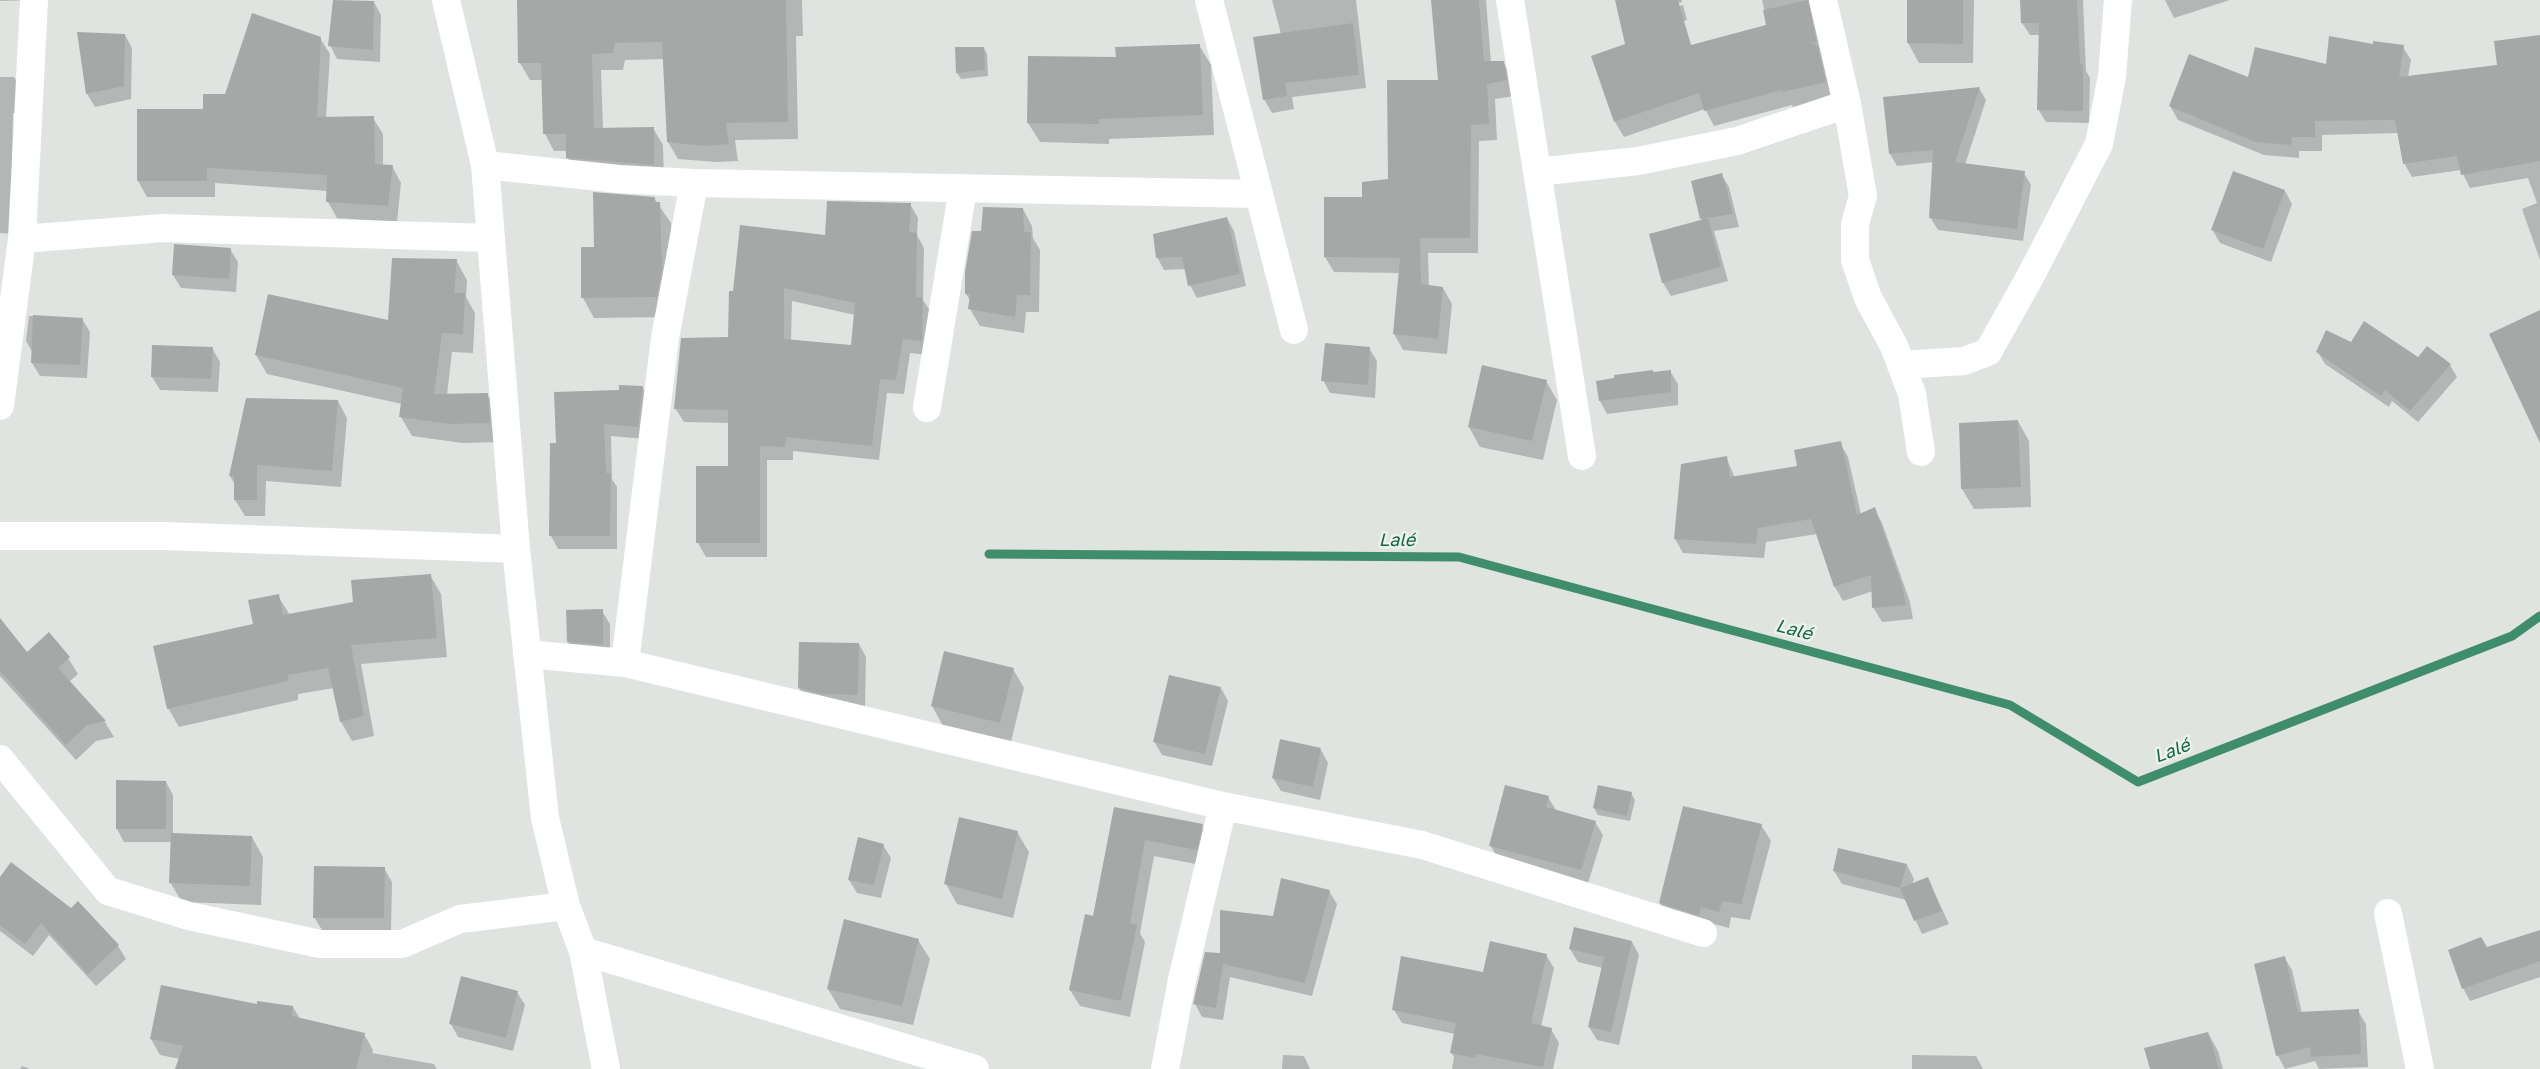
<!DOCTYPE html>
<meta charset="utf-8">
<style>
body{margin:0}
canvas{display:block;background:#dfe4e1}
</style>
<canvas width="2540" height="1069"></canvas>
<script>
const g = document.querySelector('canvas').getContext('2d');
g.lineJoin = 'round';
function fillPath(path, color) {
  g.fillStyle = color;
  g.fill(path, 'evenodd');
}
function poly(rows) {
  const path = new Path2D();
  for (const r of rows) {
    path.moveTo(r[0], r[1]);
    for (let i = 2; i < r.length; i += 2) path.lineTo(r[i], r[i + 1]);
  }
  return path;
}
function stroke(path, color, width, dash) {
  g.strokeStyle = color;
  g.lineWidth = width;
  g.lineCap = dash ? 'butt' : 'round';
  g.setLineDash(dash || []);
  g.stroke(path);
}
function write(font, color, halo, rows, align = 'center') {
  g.font = font + ' "Golos Text",sans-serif';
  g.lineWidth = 5;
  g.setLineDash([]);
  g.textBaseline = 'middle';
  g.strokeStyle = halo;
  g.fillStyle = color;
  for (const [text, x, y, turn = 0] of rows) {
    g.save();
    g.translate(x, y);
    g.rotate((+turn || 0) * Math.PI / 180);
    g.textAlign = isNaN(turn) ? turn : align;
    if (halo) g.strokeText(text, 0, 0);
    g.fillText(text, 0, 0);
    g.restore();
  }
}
const shadow = poly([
 [0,0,32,0,0,1],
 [518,0,802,0,803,36,796,36,798,139,735,140,738,161,716,162,678,159,668,142,665,59,625,60,623,70,601,70,603,129,653,128,663,145,664,182,577,174,567,157,567,151,554,151,545,134,543,80,530,80,520,63],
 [1272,0,1356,0,1366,88,1292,97,1294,109,1272,113,1264,99,1281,34],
 [1433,0,1486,0,1491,63,1503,62,1512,78,1515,96,1495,99,1497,140,1479,141,1478,253,1428,253,1429,287,1443,288,1452,304,1447,354,1403,350,1394,334,1400,273,1334,272,1325,257,1363,199,1389,181,1439,81],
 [1616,0,1682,0,1682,2,1624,19,1624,22,1683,5,1687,20,1630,37,1621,21],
 [1762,0,1814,0,1834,97,1793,107,1792,105,1714,126,1705,109,1624,137,1615,122,1768,26],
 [1908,0,1974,0,1973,63,1919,63,1908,43],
 [2022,0,2083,0,2086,71,2090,78,2089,123,2046,122,2038,109,2040,35,2030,35,2022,23],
 [2165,0,2230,0,2174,18],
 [374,2,381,15,380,62,337,59,330,45],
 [125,35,132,48,131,99,95,107,87,94],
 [2540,37,2540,260,2522,209,2537,203,2528,178,2470,188,2461,170,2412,177,2404,163,2399,133,2322,135,2322,151,2299,151,2299,158,2264,155,2178,120,2170,106,2248,79,2327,66,2374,46,2403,47,2411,60,2408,77,2499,66],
 [320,38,330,54,326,118,373,118,383,134,383,166,392,166,401,183,397,222,337,218,328,202,328,191,215,183,215,197,147,197,138,181,138,111,204,110],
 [1199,45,1211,65,1214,135,1109,139,1109,144,1040,142,1028,123,1117,58],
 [984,48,987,54,988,76,961,79,957,73],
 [0,77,14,77,22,91,21,113,13,113,12,170,15,234,0,233],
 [1979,88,1986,100,1965,165,2024,173,2031,185,2023,241,1938,230,1930,217,1934,162,1897,166,1890,154,1885,98],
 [1721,174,1729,187,1739,227,1714,231,1728,281,1671,296,1663,283,1650,235,1702,221,1693,182],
 [2285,191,2292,204,2271,262,2220,243,2212,229],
 [654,198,671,223,672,291,668,317,594,318,583,298,582,248,595,248],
 [910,204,918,218,917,235,924,248,923,300,931,312,929,355,910,353,904,394,887,393,879,460,793,451,793,460,767,460,767,557,706,557,698,543,697,467,729,467,729,423,684,422,675,408,729,338,734,292,826,236],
 [792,301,855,315,852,346,791,341],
 [1023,209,1032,226,1033,238,1040,250,1039,312,1026,312,1024,333,980,326,970,309,971,302,966,294,982,232],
 [1227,218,1234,231,1246,286,1197,298,1190,285,1186,269,1164,270,1157,257],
 [230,249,238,262,236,292,181,288,173,275],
 [456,260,467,280,466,297,475,313,473,353,452,352,447,395,487,394,498,413,500,442,462,443,412,436,401,417,402,404,267,374,256,355,390,321],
 [29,316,82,319,90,332,87,378,40,376,32,363,33,353,26,341],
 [2352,344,2450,365,2457,377,2418,422,2392,401,2389,407,2325,364,2318,352],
 [212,348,220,362,218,392,160,390,152,377],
 [1369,348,1377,361,1375,398,1330,393,1323,380],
 [1670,371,1678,384,1678,405,1607,414,1600,401,1616,379],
 [1546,381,1557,400,1543,460,1480,447,1469,427],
 [643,388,650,401,645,439,611,436,612,479,617,487,617,549,558,549,551,536,557,444,620,391],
 [338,401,347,418,341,487,266,481,265,516,245,516,235,500,235,485,230,476],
 [2018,421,2029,441,2031,507,1974,509,1962,489],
 [1840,443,1848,457,1861,514,1874,509,1882,523,1910,602,1913,619,1882,622,1873,607,1873,591,1843,601,1835,587,1817,534,1766,542,1764,558,1683,553,1675,539,1726,457,1735,478,1799,467],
 [430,575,441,594,447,657,361,664,374,736,352,741,341,722,334,688,298,694,298,700,179,727,168,708,254,625,278,596,290,615,354,603],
 [602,611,610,624,610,658,576,655,568,642],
 [0,620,27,654,68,658,78,674,69,682,105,722,114,737,96,741,76,760,0,676],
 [859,644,866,657,865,707,807,701,799,688],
 [945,652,1013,669,1024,688,1011,742,943,726,932,706],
 [1221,688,1228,701,1212,766,1162,755,1154,741],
 [1321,750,1328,763,1320,800,1281,791,1273,778],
 [166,782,173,795,173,834,252,837,263,857,261,905,182,902,170,882,172,842,124,842,117,829],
 [1631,793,1635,800,1630,821,1598,815,1594,808],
 [1548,797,1556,810,1595,822,1603,835,1588,883,1498,859,1491,846],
 [1115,808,1202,826,1211,842,1206,866,1154,856,1140,933,1145,942,1130,1017,1080,1006,1070,990,1094,917],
 [1761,825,1771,841,1750,920,1731,917,1729,928,1710,923,1670,919,1660,903],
 [1017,832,1029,852,1013,918,957,904,946,884],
 [883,845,891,858,881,898,857,893,849,880],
 [1839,850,1907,865,1914,879,1912,885,1928,879,1949,924,1922,934,1906,900,1842,884,1834,871],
 [384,868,392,882,391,931,322,930,314,917],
 [0,879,118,946,126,959,96,986,49,935,33,956,0,931],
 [1329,891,1337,904,1312,996,1230,977,1223,1020,1202,1017,1195,1004,1222,955,1274,918],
 [918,940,930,959,913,1025,840,1009,828,989],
 [2540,940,2540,977,2470,1001,2463,988,2487,949],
 [1632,942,1639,955,1619,1045,1597,1040,1589,1027,1603,968,1578,962,1570,949],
 [1546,955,1554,968,1541,1027,1551,1029,1559,1043,1553,1069,1452,1069,1454,1057,1451,1052,1455,1034,1402,1023,1394,1010,1484,973],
 [2284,957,2292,970,2302,1013,2358,1011,2366,1024,2368,1067,2319,1069,2315,1061,2285,1069,2278,1056,2255,965],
 [517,992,525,1005,513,1051,458,1037,451,1024],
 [258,1005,293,1007,300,1019,364,1034,373,1050,372,1053,434,1064,437,1069,177,1069,180,1059,160,1055,151,1039],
 [2208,1033,2218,1051,2223,1069,2151,1069],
 [1283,1055,1304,1056,1310,1069,1282,1069],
 [1912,1055,1976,1056,1983,1069,1912,1069],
 [22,1066,30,1069,20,1069]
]);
const stream = poly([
 [989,554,1459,557,2010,705,2138,782,2512,636,2540,616]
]);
const building = poly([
 [333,0,374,1,373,50,328,46],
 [517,0,786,0,788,122,726,123,729,144,705,146,667,142,662,42,615,43,613,53,592,54,594,128,654,127,654,165,566,158,566,134,543,134,541,63,518,63],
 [1431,0,1479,0,1484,61,1504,61,1507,80,1487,84,1489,124,1471,125,1470,238,1420,238,1421,284,1443,287,1438,339,1393,334,1400,258,1324,257,1324,197,1362,197,1362,182,1388,179,1387,80,1438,80],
 [1615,0,1678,0,1691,45,1766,25,1763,10,1808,0,1817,43,1809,42,1818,46,1826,82,1783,92,1782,90,1704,111,1699,93,1614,122,1591,56,1625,44],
 [1907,0,1963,0,1963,44,1907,43],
 [2020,0,2077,0,2080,64,2083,64,2083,111,2037,110,2039,23,2021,23],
 [252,13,321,37,317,117,374,116,375,164,393,165,388,206,326,202,327,175,207,168,207,181,137,181,137,109,203,109,203,94,225,94],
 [1353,23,1359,75,1285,83,1287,96,1263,100,1253,37],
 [77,32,125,34,124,86,86,94],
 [2540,35,2540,161,2461,175,2457,156,2403,164,2395,120,2315,121,2315,137,2292,137,2291,145,2255,142,2169,106,2189,54,2248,77,2255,47,2326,64,2329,36,2373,44,2373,41,2404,45,2399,77,2497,65,2494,41],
 [1200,44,1203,115,1099,119,1099,124,1027,123,1028,56,1116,57,1115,47],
 [955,47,984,47,985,70,956,73],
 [1980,87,1955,162,2025,171,2017,229,1929,218,1933,150,1889,154,1883,97],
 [2233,171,2285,190,2263,249,2211,230],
 [1722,173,1733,214,1700,219,1691,181],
 [593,192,655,197,655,202,660,202,662,271,657,297,581,298,581,247,594,247],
 [827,201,911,203,909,232,917,233,916,297,923,297,922,341,903,339,896,380,880,379,872,446,786,437,785,447,760,446,760,543,696,543,696,466,728,466,728,410,674,409,681,338,728,337,729,291,733,291,740,225,825,235],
 [784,288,855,303,851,345,784,339],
 [983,207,1023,208,1024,232,1031,232,1030,295,1017,295,1015,317,968,309,970,294,965,294,965,272,972,231,981,231],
 [1227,217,1240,274,1188,286,1182,257,1156,258,1153,234],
 [1708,218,1721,267,1662,283,1649,234],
 [174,244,231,248,229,279,172,275],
 [392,258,457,259,454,293,465,293,463,334,442,333,434,394,488,393,490,423,450,424,399,417,403,388,255,355,268,294,388,320],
 [2540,310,2540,443,2489,334],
 [33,315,83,318,80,365,31,363],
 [2364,321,2418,357,2427,346,2451,364,2410,411,2385,390,2381,396,2316,352,2326,330,2351,342],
 [1325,343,1370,347,1368,385,1321,381],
 [152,345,213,347,211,379,151,377],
 [1482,365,1547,380,1532,441,1468,427],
 [1653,370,1653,372,1671,370,1671,392,1599,401,1596,381,1614,378,1614,375],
 [619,385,643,386,638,427,604,424,606,473,611,473,610,536,549,536,550,443,556,443,554,392,619,390],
 [246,398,338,400,332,471,257,465,257,500,234,500,234,476,229,476],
 [2018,420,2021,487,1961,489,1959,423],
 [1841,441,1857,515,1875,507,1902,586,1906,605,1872,608,1871,575,1834,587,1811,519,1758,528,1756,544,1674,539,1681,464,1727,456,1730,477,1797,466,1794,450],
 [431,574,437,638,351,645,364,716,340,722,328,668,288,675,288,681,167,709,153,646,253,624,248,600,279,594,283,615,353,602,351,580],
 [603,609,603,645,567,642,566,610],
 [0,618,27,652,49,632,70,657,58,668,106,721,87,725,66,745,0,671],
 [799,642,859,643,858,695,821,694,798,688],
 [944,651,1014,668,1000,723,931,706],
 [1169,675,1221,687,1205,754,1153,742],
 [1280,739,1321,748,1313,787,1272,778],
 [116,780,166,781,166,829,116,829],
 [1505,785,1549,796,1546,807,1596,821,1581,870,1489,846],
 [1598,785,1632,792,1627,816,1593,808],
 [1683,806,1762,824,1741,904,1722,901,1719,912,1701,907,1699,916,1659,903],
 [1114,807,1203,824,1197,850,1145,840,1130,923,1137,925,1121,1001,1069,990,1085,914,1093,916],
 [959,817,1018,831,1002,899,944,884],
 [171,833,252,836,250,886,169,883],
 [858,837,884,844,874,885,848,880],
 [1838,848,1907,864,1900,888,1833,871],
 [11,862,71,908,78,901,119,945,88,974,41,923,25,944,0,925,0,877],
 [314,866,385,867,384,918,313,918],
 [1928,877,1942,911,1914,921,1900,888],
 [1281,878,1330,890,1305,983,1223,964,1216,1008,1193,1004,1205,952,1220,953,1220,910,1273,916],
 [844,919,919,939,902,1006,827,989],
 [1574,927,1632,941,1611,1032,1588,1027,1604,957,1569,949],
 [2540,930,2540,961,2462,989,2448,950,2481,937,2487,947],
 [1490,941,1547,954,1531,1023,1552,1028,1543,1067,1476,1054,1476,1058,1450,1053,1456,1023,1392,1010,1401,956,1483,972],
 [2285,956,2298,1012,2359,1009,2361,1054,2311,1057,2310,1047,2276,1056,2254,964],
 [461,976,518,991,506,1038,449,1024],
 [161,985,257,1004,257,1001,293,1006,292,1016,365,1033,356,1069,175,1069,183,1046,150,1039],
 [2208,1032,2219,1069,2150,1069,2144,1048]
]);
const minor = poly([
 [446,0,485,165,516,549,545,818,566,906,583,951,606,1069],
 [1209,0,1294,330],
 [1510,0,1582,456],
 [1823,0,1847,104,1863,196,1855,224,1855,260,1868,298,1894,346,1912,394,1921,452],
 [485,165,619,179,694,183,1258,194],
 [1537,172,1638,161,1737,141,1847,104],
 [22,239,163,228,491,238],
 [1901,365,1964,361,1988,352,2030,277,2099,144,2112,76,2118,0],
 [0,406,22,239,34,0],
 [927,408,963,188],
 [0,536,165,536,516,549],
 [527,654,625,663,1223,806,1422,845,1703,933],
 [625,663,665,338,694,183],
 [0,759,108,891,189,916,320,944,402,944,460,919,566,906],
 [2388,913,2420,1069],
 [583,951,975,1069],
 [1165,1069,1182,980,1223,806]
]);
const waterNames = [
 ["Lalé",1397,540],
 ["Lalé",1794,630,15],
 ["Lalé",2172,751,-21]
];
fillPath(shadow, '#0003');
stroke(stream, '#408d6b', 9);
fillPath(building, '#a4a9a7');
stroke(minor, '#fff', 28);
write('italic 18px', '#156647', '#ecf1ee', waterNames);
</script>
